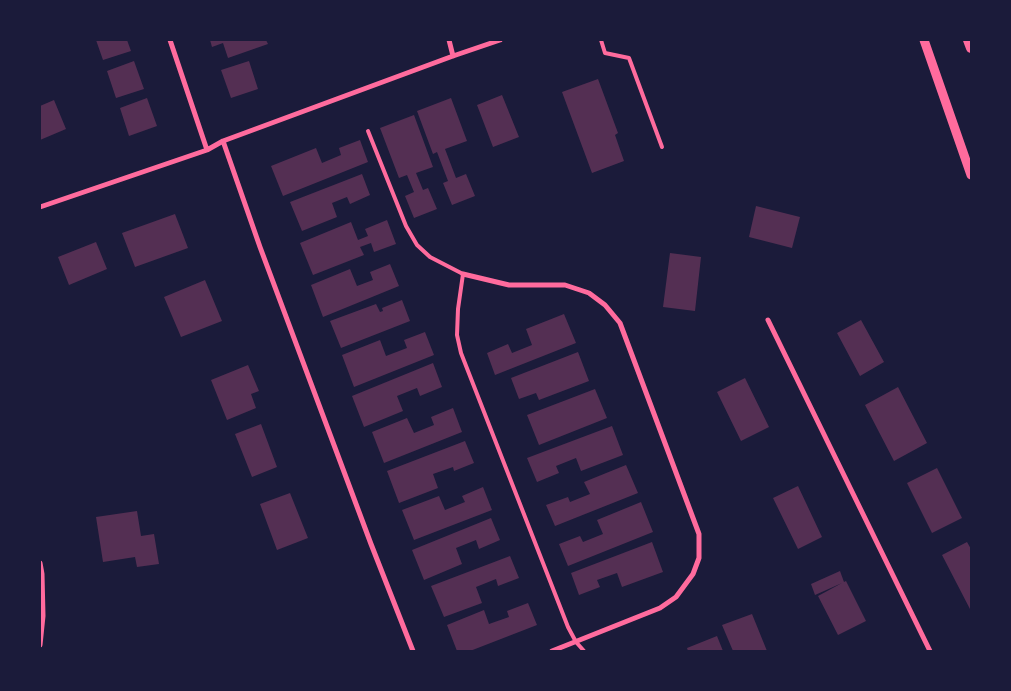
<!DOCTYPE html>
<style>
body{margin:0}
#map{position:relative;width:1011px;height:691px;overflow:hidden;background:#1b1b3a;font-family:"Sofia Sans Condensed",sans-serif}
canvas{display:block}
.frame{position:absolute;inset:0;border:41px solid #1b1b3a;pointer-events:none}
</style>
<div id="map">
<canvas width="1011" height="691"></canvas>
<div class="frame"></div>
</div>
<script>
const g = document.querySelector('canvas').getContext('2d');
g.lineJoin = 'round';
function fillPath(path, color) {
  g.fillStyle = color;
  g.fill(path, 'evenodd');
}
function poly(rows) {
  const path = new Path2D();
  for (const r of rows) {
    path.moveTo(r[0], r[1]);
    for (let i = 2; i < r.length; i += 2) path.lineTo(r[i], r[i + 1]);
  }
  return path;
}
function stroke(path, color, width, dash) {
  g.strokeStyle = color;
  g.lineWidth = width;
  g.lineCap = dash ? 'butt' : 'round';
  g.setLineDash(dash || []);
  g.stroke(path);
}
const building = poly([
 [96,40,127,40,131,51,103,60],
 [210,40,266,40,268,44,228,58,223,43,212,47],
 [134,61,144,89,116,98,107,71],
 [249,61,258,89,231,98,221,70],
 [598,79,618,133,615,135,624,161,592,173,562,92],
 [502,95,519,137,493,147,477,105],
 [147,98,157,126,129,136,120,108],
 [451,98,467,141,445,149,456,178,466,174,475,196,452,205,443,183,448,181,437,152,433,154,417,111],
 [54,100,66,129,40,140,40,106],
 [414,115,433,167,416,173,423,190,428,188,437,209,414,218,405,196,414,192,407,175,399,178,380,128],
 [360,140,368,162,283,196,271,166,316,148,322,163,341,155,339,148],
 [362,174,370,195,350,204,347,197,332,203,337,217,302,231,290,202],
 [756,206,800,217,792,248,749,237],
 [175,214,188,248,135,267,122,233],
 [387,220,396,244,374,252,371,243,360,247,364,255,313,275,300,243,351,222,358,240,368,236,365,229],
 [96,242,107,269,69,285,58,257],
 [670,253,701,257,695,311,663,307],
 [390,264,399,286,323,317,311,285,350,269,357,286,373,280,370,272],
 [205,280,222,321,181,337,164,297],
 [402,300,410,321,341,348,330,321,376,304,380,312,383,311,382,308],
 [564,314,576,343,495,375,487,353,508,344,512,353,532,345,526,329],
 [861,320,884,362,860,376,837,333],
 [425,332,434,355,354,387,342,355,380,340,386,356,407,348,404,340],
 [578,352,589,381,539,400,536,393,519,399,511,378],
 [433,363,442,387,420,396,417,388,397,396,403,411,364,427,352,396],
 [248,365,259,391,251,394,256,408,227,420,211,380],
 [745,378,769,427,741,441,717,392],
 [898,387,927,443,894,461,865,405],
 [595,389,607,418,539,445,527,415],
 [453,408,462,432,384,463,372,432,407,418,414,433,434,425,431,417],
 [261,424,277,467,252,477,235,434],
 [612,426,623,455,581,471,576,458,556,466,559,473,537,482,527,458],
 [465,441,474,463,454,471,453,467,433,474,438,488,399,503,387,471],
 [626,465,638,493,555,526,546,505,568,497,570,502,590,494,584,482],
 [937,468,962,518,932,533,907,483],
 [798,486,822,537,798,549,773,498],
 [483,487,492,510,414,540,402,510,439,496,445,510,465,502,462,496],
 [290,493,308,538,277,550,260,504],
 [641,502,653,532,568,566,559,544,580,536,583,542,603,534,597,520],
 [137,511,141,536,154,534,159,564,137,567,135,557,103,562,96,517],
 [491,518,500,540,479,549,476,540,456,548,462,564,424,580,412,550],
 [652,542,663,572,622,587,617,573,597,580,600,587,579,595,571,573],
 [967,542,971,549,971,611,942,555],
 [510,556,519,578,498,586,496,579,476,587,482,603,444,617,431,586],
 [840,571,844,582,846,581,866,621,838,635,818,596,842,583,815,595,811,584],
 [528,603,537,625,470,651,457,651,447,625,484,610,489,624,509,617,507,611],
 [752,614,767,651,733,651,722,625],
 [717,636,723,651,688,651,687,648]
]);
const service = poly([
 [601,40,605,53,629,58,662,147],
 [368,131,406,226,417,245,430,257,463,274,458,309,457,335,461,353,568,627,576,642,584,651]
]);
const minor = poly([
 [170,40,207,150],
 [449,40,453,56],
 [223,141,260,247,371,544,413,651],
 [40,207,207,150,223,141,453,56,500,40],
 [463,274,509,285,565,285,589,293,605,305,620,323,699,534,699,558,693,574,676,597,660,608,552,651],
 [768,320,930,651],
 [40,563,42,574,43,616,40,645]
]);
const tertiary = poly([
 [924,40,971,175]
]);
const secondary = poly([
 [968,40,971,48]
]);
fillPath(building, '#542f53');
stroke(service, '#ff6b9d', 4);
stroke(minor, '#ff6b9d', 5);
stroke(tertiary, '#ff6b9d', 9);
stroke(secondary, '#ff6b9d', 10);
</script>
